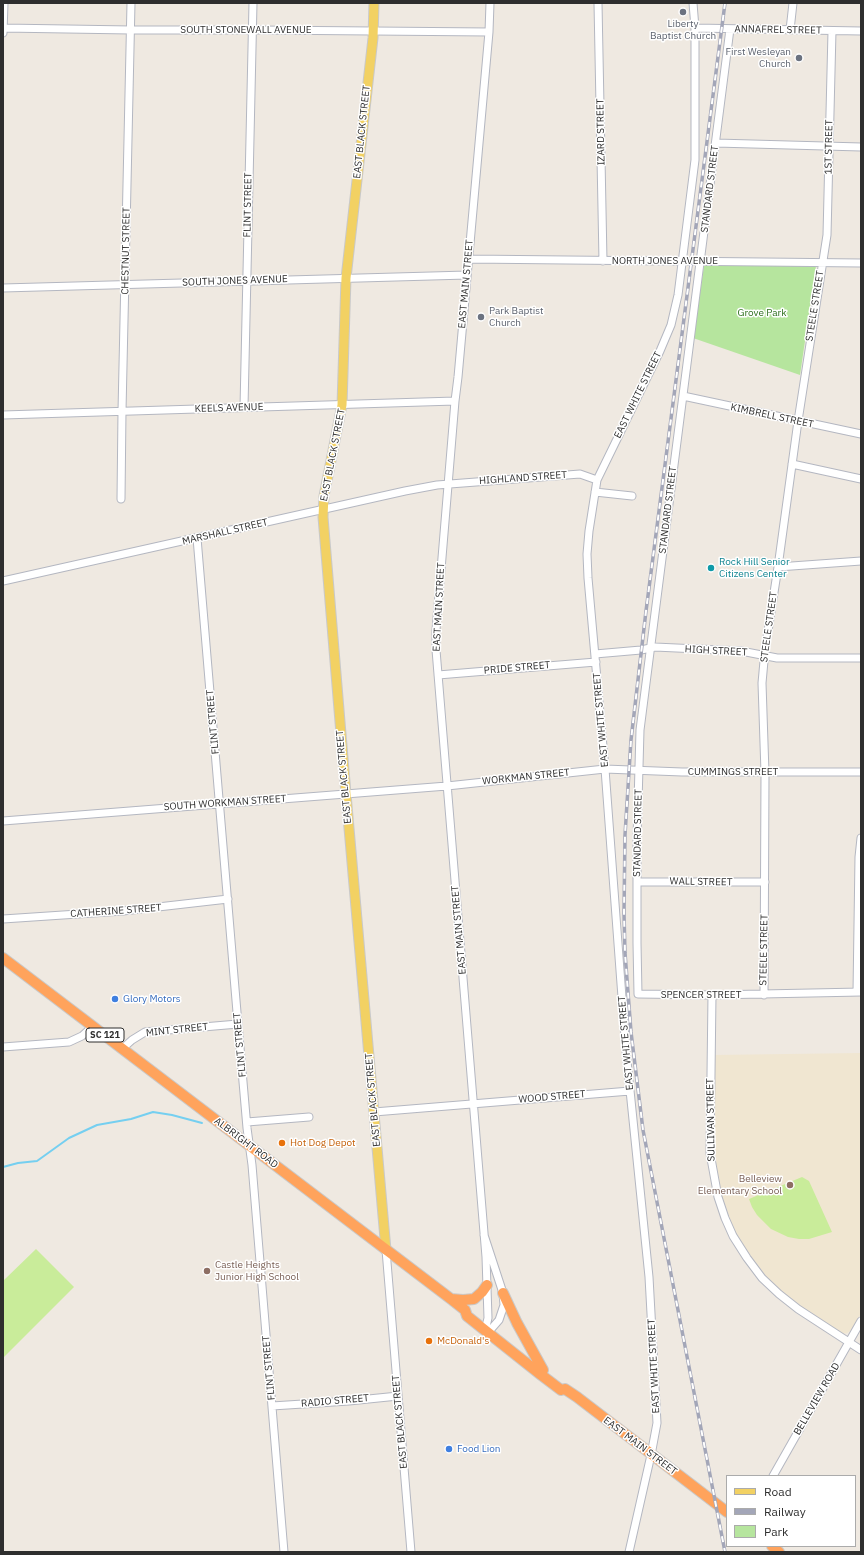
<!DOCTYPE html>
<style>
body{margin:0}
#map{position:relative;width:864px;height:1555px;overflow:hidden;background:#efe9e1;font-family:"IBM Plex Sans",sans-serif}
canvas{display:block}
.frame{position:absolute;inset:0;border:4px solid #2e2e2e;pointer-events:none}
.legend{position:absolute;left:726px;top:1475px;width:130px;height:72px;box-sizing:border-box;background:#fff;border:1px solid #ababab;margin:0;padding:5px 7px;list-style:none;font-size:12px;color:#2e2e2e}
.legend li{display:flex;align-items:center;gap:8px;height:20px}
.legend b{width:20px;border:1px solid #ababab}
</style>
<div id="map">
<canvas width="864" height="1555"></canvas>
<div class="frame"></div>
<ul class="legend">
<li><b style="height:5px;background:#f2d163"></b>Road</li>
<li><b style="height:5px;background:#a3a6b8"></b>Railway</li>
<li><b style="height:11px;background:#b6e59e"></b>Park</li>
</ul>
</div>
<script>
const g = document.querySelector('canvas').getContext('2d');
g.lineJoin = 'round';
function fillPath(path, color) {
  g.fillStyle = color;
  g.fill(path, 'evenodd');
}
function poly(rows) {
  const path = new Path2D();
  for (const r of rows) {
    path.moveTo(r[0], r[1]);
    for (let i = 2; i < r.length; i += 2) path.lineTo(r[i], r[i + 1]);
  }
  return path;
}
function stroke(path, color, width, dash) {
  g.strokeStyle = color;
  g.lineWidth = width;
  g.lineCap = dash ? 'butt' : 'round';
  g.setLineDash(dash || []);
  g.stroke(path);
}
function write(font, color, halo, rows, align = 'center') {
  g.font = font + ' "IBM Plex Sans",sans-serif';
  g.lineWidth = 3;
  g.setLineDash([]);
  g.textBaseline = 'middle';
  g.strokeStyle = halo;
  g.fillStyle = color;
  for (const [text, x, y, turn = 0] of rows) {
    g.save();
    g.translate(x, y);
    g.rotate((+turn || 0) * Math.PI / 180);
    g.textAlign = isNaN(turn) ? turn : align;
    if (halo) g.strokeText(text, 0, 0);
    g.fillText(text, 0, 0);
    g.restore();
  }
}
const education = poly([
 [861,1053,861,1313,852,1330,847,1333,842,1334,799,1307,781,1292,764,1276,749,1257,736,1235,721,1196,717,1174,712,1094,713,1055]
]);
const green = poly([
 [704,266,816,266,800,375,693,338]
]);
const pitch = poly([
 [802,1177,809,1181,832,1232,809,1239,799,1239,788,1237,771,1229,757,1215,752,1207,749,1199],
 [36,1249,74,1287,3,1358,3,1281]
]);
const stream = poly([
 [3,1167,18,1163,37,1161,69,1138,97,1125,131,1119,153,1112,172,1115,202,1123]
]);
const minor = poly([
 [598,3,603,261],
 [3,28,131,30,257,30,489,32],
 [695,28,861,31],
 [730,29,640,730,637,840,637,943,638,994,712,995,861,992],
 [790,30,793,3],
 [3,33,4,3],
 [716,143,861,147],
 [469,259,861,263],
 [3,288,467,275],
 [683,396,861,434],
 [244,407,253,3],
 [3,415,455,401],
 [792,464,861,479],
 [595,492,632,496],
 [121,499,122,411,131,3],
 [197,538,238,1024,247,1128,252,1165,284,1552],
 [778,567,861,561],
 [3,581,405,491,437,485,580,474,597,480],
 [595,654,641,650,655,647,741,651,777,658,861,658],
 [438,675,596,662],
 [3,821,447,786,605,769,682,772,861,772],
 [637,882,765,882],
 [3,919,123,911,228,899],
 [857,992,859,857,861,838],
 [712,995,710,1153,718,1197,725,1218,733,1236,747,1258,762,1278,779,1294,798,1309,861,1350],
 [764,995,765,773,762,683,765,650,778,567,798,421,827,235,832,31],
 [3,1047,69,1042,82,1036,93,1026],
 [122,1049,132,1040,145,1032,238,1024],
 [374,1112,630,1091],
 [247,1122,309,1117],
 [484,1235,503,1293,504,1305,499,1320,492,1328,485,1331,488,1318,486,1257,436,650,436,630,455,401,458,377,489,32,490,3],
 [386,1250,411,1552],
 [272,1406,349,1401,398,1396],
 [773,1476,861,1321],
 [629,1552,651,1455,657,1423,649,1277,626,1051,605,769,588,578,587,554,589,531,597,480,660,351,671,325,678,295,695,160,695,28,693,3]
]);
const major = poly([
 [374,3,373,38,346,278,342,405,324,496,323,517,346,794,386,1250]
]);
const highway = poly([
 [3,958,451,1299,465,1310,467,1316,540,1374,561,1390,565,1389,577,1397,727,1512],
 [503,1293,517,1323,543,1370],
 [451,1299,463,1300,474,1299,482,1292,487,1285],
 [772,1546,779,1552]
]);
const rail = poly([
 [725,3,646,611,631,740,625,835,624,913,625,953,631,1032,643,1130,725,1552]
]);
const markers = [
 [683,12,4,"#6b7280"],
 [799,58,4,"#6b7280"],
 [481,317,4,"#6b7280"],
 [711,568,4,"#0f9aa8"],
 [115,999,4,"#3f7fe0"],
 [282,1143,4,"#e8710a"],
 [790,1185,4,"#8d6e63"],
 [207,1271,4,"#8d6e63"],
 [429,1341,4,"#e8710a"],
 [449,1449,4,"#3f7fe0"]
];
const shields = [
 [105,1035,38]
];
const shieldNames = [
 ["SC 121",105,1035]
];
const worshipNames = [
 ["Liberty",683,24],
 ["Baptist Church",683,36],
 ["First Wesleyan",791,52,"right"],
 ["Church",791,64,"right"],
 ["Park Baptist",489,311,"left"],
 ["Church",489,323,"left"]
];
const streetNames = [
 ["SOUTH STONEWALL AVENUE",246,30],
 ["ANNAFREL STREET",778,30,1],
 ["EAST BLACK STREET",362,132,-84],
 ["IZARD STREET",601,132,-91],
 ["1ST STREET",829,147,-89],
 ["STANDARD STREET",710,189,-83],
 ["FLINT STREET",248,205,-89],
 ["CHESTNUT STREET",126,251,-89],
 ["NORTH JONES AVENUE",665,261],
 ["SOUTH JONES AVENUE",235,281,-2],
 ["EAST MAIN STREET",466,284,-85],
 ["STEELE STREET",815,306,-81],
 ["EAST WHITE STREET",638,395,-64],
 ["KEELS AVENUE",229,408,-2],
 ["KIMBRELL STREET",772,416,12],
 ["EAST BLACK STREET",333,455,-79],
 ["HIGHLAND STREET",523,478,-4],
 ["STANDARD STREET",668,510,-83],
 ["MARSHALL STREET",225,532,-13],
 ["EAST MAIN STREET",439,607,-87],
 ["STEELE STREET",769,627,-82],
 ["HIGH STREET",716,651,3],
 ["PRIDE STREET",517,668,-5],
 ["EAST WHITE STREET",601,720,-95],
 ["FLINT STREET",213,722,-95],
 ["CUMMINGS STREET",733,772],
 ["EAST BLACK STREET",344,777,-95],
 ["WORKMAN STREET",526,777,-6],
 ["SOUTH WORKMAN STREET",225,803,-4],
 ["STANDARD STREET",638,833,-89],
 ["WALL STREET",701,882,1],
 ["CATHERINE STREET",116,911,-4],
 ["EAST MAIN STREET",459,930,-95],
 ["STEELE STREET",764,950,-89],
 ["SPENCER STREET",701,995],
 ["MINT STREET",177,1030,-6],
 ["EAST WHITE STREET",626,1043,-95],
 ["FLINT STREET",240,1045,-95],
 ["WOOD STREET",552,1097,-5],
 ["EAST BLACK STREET",373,1100,-95],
 ["SULLIVAN STREET",711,1120,-91],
 ["ALBRIGHT ROAD",246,1143,37],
 ["EAST WHITE STREET",654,1366,-93],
 ["FLINT STREET",269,1368,-95],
 ["BELLEVIEW ROAD",817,1399,-60],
 ["RADIO STREET",335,1401,-5],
 ["EAST BLACK STREET",400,1422,-95],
 ["EAST MAIN STREET",640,1446,37]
];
const parkNames = [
 ["Grove Park",762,313]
];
const cultureNames = [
 ["Rock Hill Senior",719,562],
 ["Citizens Center",719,574]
];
const shopNames = [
 ["Glory Motors",123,999],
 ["Food Lion",457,1449]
];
const foodNames = [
 ["Hot Dog Depot",290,1143],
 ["McDonald's",437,1341]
];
const educationNames = [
 ["Belleview",782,1179],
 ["Elementary School",782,1191],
 ["Castle Heights",215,1265,"left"],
 ["Junior High School",215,1277,"left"]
];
fillPath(education, '#f0e6d1');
fillPath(green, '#b6e59e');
fillPath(pitch, '#c9ec9a');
stroke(stream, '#75cff0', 2);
stroke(minor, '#b4b7c1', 9);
stroke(major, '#c9c9c9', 11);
stroke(highway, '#c9c9c9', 12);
stroke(minor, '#fff', 7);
stroke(major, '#f2d163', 9);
stroke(highway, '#ffa35c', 10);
stroke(rail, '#a3a6b8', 3.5);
stroke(rail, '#fff', 2, [6]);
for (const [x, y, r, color] of markers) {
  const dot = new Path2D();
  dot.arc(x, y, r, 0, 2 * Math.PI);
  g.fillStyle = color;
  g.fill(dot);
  stroke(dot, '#fff', 1.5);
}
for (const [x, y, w] of shields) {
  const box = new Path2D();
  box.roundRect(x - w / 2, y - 7, w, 14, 3);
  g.fillStyle = '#fff';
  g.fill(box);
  stroke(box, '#2e2e2e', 1);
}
write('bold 9px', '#2e2e2e', null, shieldNames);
write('10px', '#5b616d', '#fff', worshipNames);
write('10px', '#2e2e2e', '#fff', streetNames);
write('10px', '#2c6e1b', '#fff', parkNames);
write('10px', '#0d838f', '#fff', cultureNames, 'left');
write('10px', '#366cbe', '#fff', shopNames, 'left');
write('10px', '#c56008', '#fff', foodNames, 'left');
write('10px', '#785e54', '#fff', educationNames, 'right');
</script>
